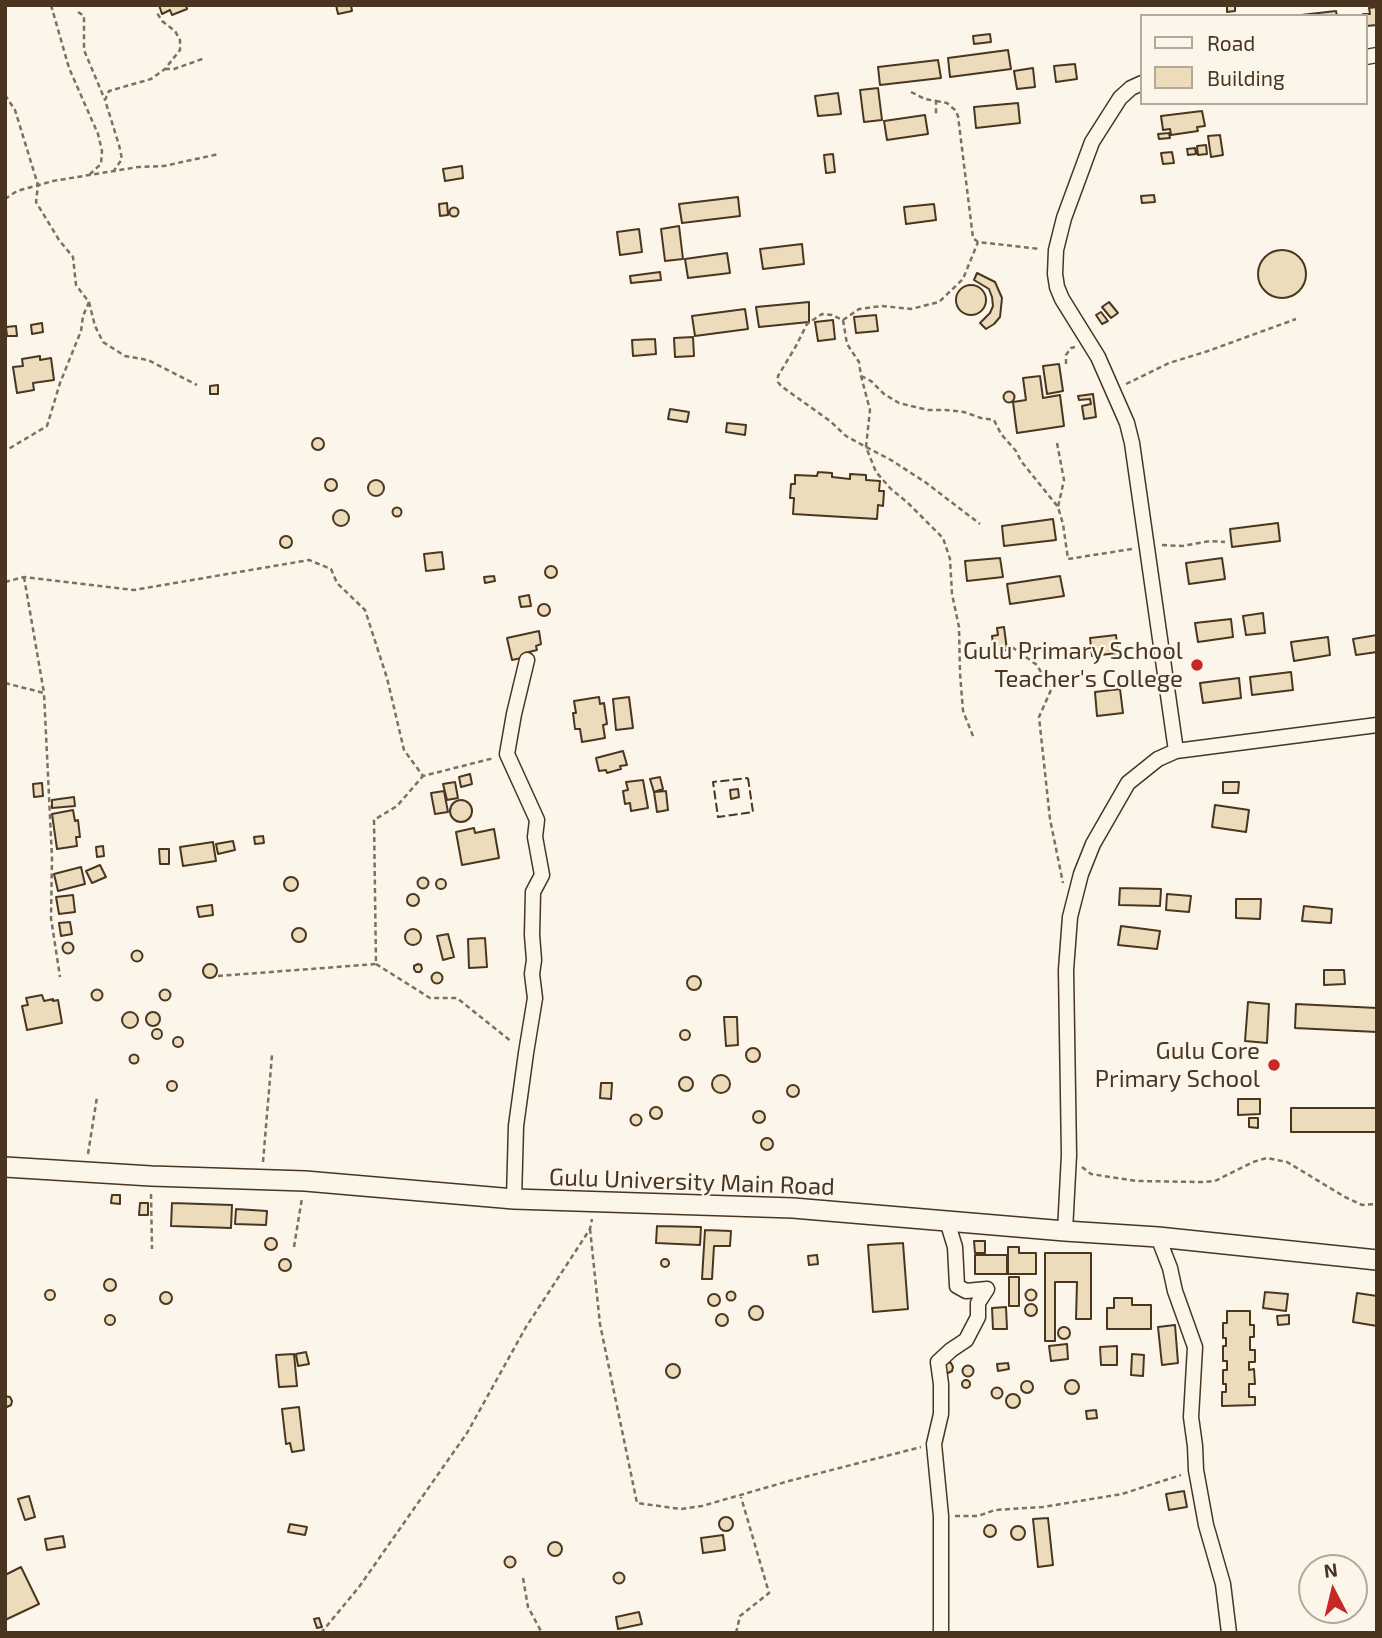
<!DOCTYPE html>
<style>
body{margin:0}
#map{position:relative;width:1382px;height:1638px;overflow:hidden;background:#fbf6e9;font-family:"Exo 2",sans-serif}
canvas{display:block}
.frame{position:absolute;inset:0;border:7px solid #4a3520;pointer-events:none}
.legend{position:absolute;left:1140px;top:14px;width:228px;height:91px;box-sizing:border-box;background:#fbf6e9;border:2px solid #b4a999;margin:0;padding:9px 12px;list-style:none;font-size:21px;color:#4a3520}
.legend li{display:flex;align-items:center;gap:14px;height:35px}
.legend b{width:35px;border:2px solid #b4a999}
.north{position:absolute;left:1298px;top:1554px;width:70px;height:70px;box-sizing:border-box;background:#fbf6e9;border:2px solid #b4a999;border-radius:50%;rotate:353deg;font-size:19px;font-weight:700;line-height:28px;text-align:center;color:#4a3520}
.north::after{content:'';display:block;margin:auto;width:24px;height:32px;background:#c62828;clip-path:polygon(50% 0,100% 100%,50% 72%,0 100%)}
</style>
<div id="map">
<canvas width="1382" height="1638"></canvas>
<div class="frame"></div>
<ul class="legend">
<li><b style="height:9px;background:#fbf6e9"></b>Road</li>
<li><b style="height:19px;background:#ecdcbc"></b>Building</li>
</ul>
<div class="north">N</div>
</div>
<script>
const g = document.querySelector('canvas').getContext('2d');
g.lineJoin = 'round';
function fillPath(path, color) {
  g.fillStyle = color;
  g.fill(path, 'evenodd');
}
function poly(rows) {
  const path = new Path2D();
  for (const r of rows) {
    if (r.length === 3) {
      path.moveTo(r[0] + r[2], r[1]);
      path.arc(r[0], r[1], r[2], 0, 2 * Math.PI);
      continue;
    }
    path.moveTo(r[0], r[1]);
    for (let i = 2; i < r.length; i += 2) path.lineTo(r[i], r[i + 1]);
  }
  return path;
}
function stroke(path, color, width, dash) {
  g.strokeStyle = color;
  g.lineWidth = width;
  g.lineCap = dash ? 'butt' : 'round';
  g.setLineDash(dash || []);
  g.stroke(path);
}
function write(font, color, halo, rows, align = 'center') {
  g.font = font + ' "Exo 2",sans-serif';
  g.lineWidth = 5;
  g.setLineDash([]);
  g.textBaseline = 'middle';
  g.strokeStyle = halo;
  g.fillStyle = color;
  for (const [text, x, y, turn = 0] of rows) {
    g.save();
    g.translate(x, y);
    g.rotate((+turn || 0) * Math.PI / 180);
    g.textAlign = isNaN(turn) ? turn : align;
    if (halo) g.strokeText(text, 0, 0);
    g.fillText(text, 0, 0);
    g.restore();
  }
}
const building = poly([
 [159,5,186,5,187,9,172,15,170,10,162,14,159,5],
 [336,5,351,5,352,11,338,14,336,5],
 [1227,5,1235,5,1235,11,1227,12,1227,5],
 [1377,7,1377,25,1366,26,1366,16,1363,14,1370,14,1369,8,1377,7],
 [1336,11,1337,16,1301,15,1336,11],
 [990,34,991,42,974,44,973,36,990,34],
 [1008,50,1011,69,950,77,948,58,1008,50],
 [938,60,941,78,880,85,878,67,938,60],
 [1075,64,1077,79,1056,82,1054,66,1075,64],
 [1033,68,1035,87,1017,89,1014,71,1033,68],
 [878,88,882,120,864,122,860,90,878,88],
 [838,93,841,114,818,116,815,96,838,93],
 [1018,103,1020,123,976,128,974,107,1018,103],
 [1202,111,1205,126,1197,127,1198,131,1171,135,1170,129,1163,130,1161,116,1202,111],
 [925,115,928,134,887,140,884,121,925,115],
 [1169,133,1170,138,1159,139,1158,134,1169,133],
 [1220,135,1223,155,1211,157,1208,136,1220,135],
 [1206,145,1207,154,1198,155,1197,146,1206,145],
 [1195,148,1196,154,1188,155,1187,149,1195,148],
 [1172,152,1174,163,1163,164,1161,153,1172,152],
 [833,154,835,172,826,173,824,155,833,154],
 [462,166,463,178,445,181,443,169,462,166],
 [1154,195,1155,202,1142,203,1141,196,1154,195],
 [738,197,740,216,682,223,679,204,738,197],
 [447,203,448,215,440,216,439,204,447,203],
 [934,204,936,220,906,224,904,207,934,204],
 [454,212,4.5],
 [679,226,683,259,665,261,661,229,679,226],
 [639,229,642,252,620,255,617,232,639,229],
 [802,244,804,264,763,269,760,249,802,244],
 [1282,274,24],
 [727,253,730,273,688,278,685,259,727,253],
 [660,272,661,280,631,283,630,276,660,272],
 [977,273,995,282,1002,298,1000,317,994,324,986,329,980,323,990,313,993,306,992,297,989,289,974,280,977,273],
 [971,300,15],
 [809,302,809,322,759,327,756,307,809,302],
 [1109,302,1118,313,1111,318,1102,307,1109,302],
 [745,309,748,329,695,336,692,316,745,309],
 [1101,312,1108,321,1102,324,1096,315,1101,312],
 [876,315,878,331,856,333,854,317,876,315],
 [833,320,835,339,818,341,815,322,833,320],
 [42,323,43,332,32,334,31,325,42,323],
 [16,326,17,336,7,336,6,327,16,326],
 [693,337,694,356,675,357,674,338,693,337],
 [655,339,656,354,633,356,632,340,655,339],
 [40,356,40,360,51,358,54,380,33,383,34,390,17,393,13,367,23,366,22,359,40,356],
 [1059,364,1063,391,1047,394,1043,366,1059,364],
 [1040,376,1043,398,1060,395,1064,426,1017,433,1013,402,1026,400,1023,378,1040,376],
 [218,385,218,394,210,394,210,386,218,385],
 [1009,397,5.5],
 [1093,394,1096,417,1084,419,1082,406,1091,404,1090,399,1079,400,1078,396,1093,394],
 [670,409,689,412,687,422,668,419,670,409],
 [727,423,746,425,745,435,726,432,727,423],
 [318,444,6],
 [818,472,832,473,832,477,850,479,850,474,866,475,866,480,880,481,879,491,884,491,883,506,878,505,877,519,793,514,794,498,790,498,791,484,795,484,795,475,817,476,818,472],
 [331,485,6],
 [376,488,8],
 [397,512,4.5],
 [341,518,8],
 [1053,519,1056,540,1004,546,1002,526,1053,519],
 [1278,523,1280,541,1232,547,1230,529,1278,523],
 [286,542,6],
 [442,552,444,569,426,571,424,554,442,552],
 [1000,558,1003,577,967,581,965,561,1000,558],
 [1222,558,1225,579,1189,584,1186,563,1222,558],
 [551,572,6],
 [494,576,495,581,485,583,484,577,494,576],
 [1060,576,1064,596,1010,604,1007,584,1060,576],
 [529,595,531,606,521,607,519,597,529,595],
 [544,610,6],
 [1263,613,1265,633,1246,635,1243,616,1263,613],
 [1231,619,1233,637,1198,642,1195,623,1231,619],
 [1004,627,1007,650,994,651,992,636,998,635,997,628,1004,627],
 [539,631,541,644,536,646,537,650,525,653,526,657,512,660,507,638,539,631],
 [1116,635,1118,653,1092,656,1090,638,1116,635],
 [1377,635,1377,652,1356,655,1353,639,1377,635],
 [1328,637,1330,655,1294,661,1291,642,1328,637],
 [1291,672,1293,690,1252,695,1250,677,1291,672],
 [1239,678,1241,698,1203,703,1200,683,1239,678],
 [1120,689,1123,713,1097,716,1095,692,1120,689],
 [599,697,600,704,604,703,607,724,603,725,605,738,582,742,580,729,575,729,573,713,576,713,574,701,599,697],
 [629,697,633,728,616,730,613,699,629,697],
 [623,751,627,765,620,766,621,769,607,773,606,770,599,771,596,758,623,751],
 [470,774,472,784,461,787,459,777,470,774],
 [660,777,663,789,654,792,650,779,660,777],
 [643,780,648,808,631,811,630,803,625,804,623,791,628,790,626,782,643,780],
 [455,782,458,798,447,800,443,784,455,782],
 [1223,782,1239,782,1238,793,1223,793,1223,782],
 [42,783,43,796,34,797,33,784,42,783],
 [738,789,739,797,731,799,730,790,738,789],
 [444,791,448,812,435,814,431,793,444,791],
 [666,791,668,810,657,812,654,792,666,791],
 [74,797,75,806,52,808,52,800,74,797],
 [461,811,11],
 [1215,805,1249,810,1246,832,1212,827,1215,805],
 [73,810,75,821,78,820,80,837,76,837,77,846,57,849,52,814,73,810],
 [474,828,475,833,494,829,499,858,462,865,456,832,474,828],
 [263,836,264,843,255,844,254,837,263,836],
 [233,841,235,850,218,854,216,844,233,841],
 [213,842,216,861,183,866,180,847,213,842],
 [103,846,104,856,97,857,96,847,103,846],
 [159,849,169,849,169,864,160,864,159,849],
 [100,865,106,877,92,883,86,871,100,865],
 [81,867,85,884,58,891,54,874,81,867],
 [291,884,7],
 [423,883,5.5],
 [441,884,5],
 [1120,888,1161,889,1160,906,1119,905,1120,888],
 [413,900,6],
 [1167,894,1191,896,1189,912,1166,910,1167,894],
 [73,895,75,912,59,914,56,897,73,895],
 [1236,899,1261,899,1260,919,1236,918,1236,899],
 [212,905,213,915,199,917,197,907,212,905],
 [1304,906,1332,909,1331,923,1302,921,1304,906],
 [70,922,72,934,61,936,59,923,70,922],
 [1121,926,1160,931,1157,949,1118,945,1121,926],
 [299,935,7],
 [413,937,8],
 [448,934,454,957,443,960,437,936,448,934],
 [485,938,487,967,469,968,468,939,485,938],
 [68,948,5.5],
 [137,956,5.5],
 [418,964,421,965,422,969,420,972,416,972,414,969,414,966,418,964],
 [210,971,7],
 [1324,970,1344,970,1345,984,1324,985,1324,970],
 [437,978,5.5],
 [694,983,7],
 [165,995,5.5],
 [97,995,5.5],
 [42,995,44,1001,53,999,53,1001,58,1000,62,1023,27,1030,22,1006,28,1005,26,998,42,995],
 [1248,1002,1269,1004,1267,1043,1245,1041,1248,1002],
 [1296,1004,1377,1008,1377,1032,1295,1028,1296,1004],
 [153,1019,7],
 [130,1020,8],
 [724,1017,737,1017,738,1045,726,1046,724,1017],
 [157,1034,5],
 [685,1035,5],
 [178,1042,5],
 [753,1055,7],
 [134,1059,4.5],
 [721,1084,9],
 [686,1084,7],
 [172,1086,5],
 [601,1083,612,1083,611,1099,600,1098,601,1083],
 [793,1091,6],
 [1238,1099,1260,1099,1260,1114,1238,1115,1238,1099],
 [656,1113,6],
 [1291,1108,1377,1108,1377,1132,1291,1132,1291,1108],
 [759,1117,6],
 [636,1120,5.5],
 [1249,1118,1258,1118,1258,1128,1249,1127,1249,1118],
 [767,1144,6],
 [112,1195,120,1195,120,1204,111,1203,112,1195],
 [140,1203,148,1203,148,1215,139,1215,140,1203],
 [172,1203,232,1205,231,1228,171,1226,172,1203],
 [236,1209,267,1211,266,1225,235,1224,236,1209],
 [657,1226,701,1227,700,1245,656,1243,657,1226],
 [705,1230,731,1231,730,1246,714,1246,712,1279,702,1279,705,1230],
 [271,1244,6],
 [974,1241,985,1241,985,1253,975,1253,974,1241],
 [903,1243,908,1309,873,1312,868,1245,903,1243],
 [1008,1247,1019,1247,1019,1253,1036,1253,1036,1274,1008,1274,1008,1247],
 [1045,1253,1091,1253,1091,1319,1076,1319,1077,1282,1055,1282,1055,1341,1045,1341,1045,1253],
 [817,1255,818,1264,809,1265,808,1256,817,1255],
 [975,1255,1007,1255,1007,1274,975,1274,975,1255],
 [285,1265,6],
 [665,1263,4],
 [1009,1277,1019,1277,1019,1306,1009,1306,1009,1277],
 [110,1285,6],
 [1031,1295,5.5],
 [50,1295,5],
 [731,1296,4.5],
 [166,1298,6],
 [1265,1292,1288,1294,1286,1311,1263,1308,1265,1292],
 [1357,1293,1377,1296,1377,1326,1353,1322,1357,1293],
 [714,1300,6],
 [1114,1298,1132,1298,1132,1305,1151,1305,1151,1329,1107,1329,1107,1308,1114,1308,1114,1298],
 [1031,1310,6],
 [756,1313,7],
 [1006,1307,1007,1329,993,1329,992,1308,1006,1307],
 [1227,1311,1250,1311,1250,1325,1254,1325,1254,1337,1250,1337,1250,1350,1255,1350,1255,1362,1249,1362,1249,1370,1254,1369,1255,1384,1249,1384,1249,1397,1255,1397,1255,1405,1222,1406,1222,1392,1226,1392,1226,1384,1223,1384,1223,1370,1227,1370,1227,1361,1223,1361,1223,1346,1226,1346,1226,1338,1223,1338,1223,1323,1227,1323,1227,1311],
 [722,1320,6],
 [110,1320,5],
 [1289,1315,1289,1324,1278,1325,1277,1316,1289,1315],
 [1175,1325,1178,1363,1162,1365,1158,1327,1175,1325],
 [1064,1333,6],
 [1067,1344,1068,1359,1051,1361,1049,1346,1067,1344],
 [1117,1346,1117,1365,1101,1365,1100,1347,1117,1346],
 [306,1352,309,1364,298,1366,296,1354,306,1352],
 [294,1354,297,1386,279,1387,276,1355,294,1354],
 [1132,1354,1144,1355,1143,1376,1131,1375,1132,1354],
 [947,1362,951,1363,953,1367,952,1371,948,1373,944,1372,943,1365,947,1362],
 [1008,1363,1009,1369,998,1371,997,1364,1008,1363],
 [673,1371,7],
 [968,1371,5.5],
 [1072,1387,7],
 [966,1384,4],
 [1027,1387,6],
 [997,1393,5.5],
 [1013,1401,7],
 [5,1396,10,1397,12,1401,11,1405,7,1407,5,1407,5,1396],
 [299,1407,304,1450,292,1452,290,1443,286,1444,282,1409,299,1407],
 [1096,1410,1097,1418,1087,1419,1086,1411,1096,1410],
 [1184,1491,1187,1507,1169,1510,1166,1494,1184,1491],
 [29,1496,35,1517,25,1520,18,1499,29,1496],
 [726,1524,7],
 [1048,1518,1053,1565,1038,1567,1033,1519,1048,1518],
 [290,1524,307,1527,305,1535,288,1532,290,1524],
 [990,1531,6],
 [1018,1533,7],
 [723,1535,725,1550,703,1553,701,1538,723,1535],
 [63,1536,65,1547,47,1550,45,1539,63,1536],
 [555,1549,7],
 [510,1562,5.5],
 [21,1567,39,1604,5,1620,5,1575,21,1567],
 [619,1578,5.5],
 [639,1612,642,1624,618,1629,616,1617,639,1612],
 [319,1618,322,1627,317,1628,314,1619,319,1618]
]);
const path = poly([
 [51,5,69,68,98,134,102,151,101,164,90,174],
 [78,12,84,16,84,50,105,100],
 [165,69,174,69,205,58],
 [911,92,925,99,936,101,936,115],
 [5,95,15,110,38,185,36,202,59,240,73,257,76,285,89,302,83,316,81,331,60,383,47,426,5,451],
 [936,101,947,103,955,110,958,116,973,238,978,242,1040,249],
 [113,172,122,159,119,145,105,100,109,91,151,79,165,69,180,50,180,40,175,31,162,21,157,13],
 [5,199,17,191,53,181,138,167,164,166,219,154],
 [89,302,95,326,103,342,125,356,148,360,197,385],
 [843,320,859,309,882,306,911,309,939,302,963,279,978,242],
 [1066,364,1066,355,1071,348,1075,347],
 [861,376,871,381,884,394,899,403,928,410,946,410,964,412,981,418,994,420,1001,434,1016,451,1021,461,1058,507,1063,524,1068,559,1132,549],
 [1126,384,1169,363,1208,351,1296,319],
 [1057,443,1064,480,1058,507],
 [1162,545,1182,546,1210,541,1225,542],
 [24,577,44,693],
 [5,582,24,577,134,590,309,560,331,569,337,583,365,610,387,678,404,750,423,776,494,758],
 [1012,647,1037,665,1051,690,1039,717,1050,819,1063,883],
 [5,683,44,693,52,858,51,918,60,977],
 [973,736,963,711,960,673,959,627,952,594,950,559,943,538,908,503,891,489,876,472,866,447,870,410,861,376,859,362,847,344,843,320,832,315,822,314,807,324,796,346,778,376,778,382,781,386,830,421,846,436,866,447,891,460,925,482,980,524],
 [376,964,430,998,457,998,512,1042],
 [218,976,376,964,374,820,397,806,423,776],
 [88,1154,97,1097],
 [263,1162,272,1055],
 [1082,1167,1091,1174,1136,1181,1202,1182,1215,1181,1253,1162,1267,1158,1287,1162,1345,1197,1362,1205,1377,1204],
 [151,1194,152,1249],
 [590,1229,600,1324,637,1503,681,1509,702,1506,789,1481,921,1447],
 [294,1247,302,1198],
 [955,1516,978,1516,995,1510,1043,1507,1122,1494,1181,1475],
 [523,1578,528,1607,542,1633],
 [321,1633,359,1587,467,1433,526,1327,590,1229,592,1219],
 [736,1633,740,1616,769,1593,741,1497]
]);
const street = poly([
 [1366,57,1377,55],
 [1142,83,1131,88,1120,98,1092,142,1064,218,1056,250,1055,274,1057,287,1062,299,1098,357,1127,423,1132,443,1176,751],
 [514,1199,516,1126,526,1053,535,998,532,974,534,960,532,935,533,892,542,875,535,837,537,820,507,754,514,714,527,660],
 [1065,1231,1069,1155,1066,970,1070,917,1081,874,1093,844,1128,783,1158,759,1176,751,1377,725],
 [1158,1237,1170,1268,1175,1291,1195,1347,1191,1417,1195,1446,1196,1470,1206,1525,1223,1584,1229,1633],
 [941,1633,941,1516,934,1444,941,1414,941,1384,938,1362,951,1350,966,1340,978,1317,978,1303,987,1289,966,1291,957,1286,955,1247,947,1221]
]);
const secondary = poly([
 [5,1167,151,1176,305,1181,514,1199,793,1208,1065,1231,1158,1237,1377,1260]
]);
const fence = poly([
 [748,778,753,812,718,817,713,782,748,778]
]);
const markers = [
 [1197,665,7,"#c62828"],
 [1274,1065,7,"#c62828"]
];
const poiNames = [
 ["Gulu Primary School",1183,651],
 ["Teacher's College",1183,679],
 ["Gulu Core",1260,1051],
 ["Primary School",1260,1079]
];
const streetNames = [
 ["Gulu University Main Road",692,1182,2]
];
fillPath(building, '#ecdcbc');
stroke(building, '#4a3520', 2);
stroke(street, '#4a3520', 17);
stroke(secondary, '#4a3520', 22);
stroke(path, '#7f6f5c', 2.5, [5, 3.5]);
stroke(street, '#fbf6e9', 14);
stroke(secondary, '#fbf6e9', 19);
stroke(fence, '#4a3520', 2, [9, 3.5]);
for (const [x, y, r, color] of markers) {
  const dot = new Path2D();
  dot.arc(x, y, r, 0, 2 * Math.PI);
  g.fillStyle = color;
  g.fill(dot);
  stroke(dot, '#fbf6e9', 2.5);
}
write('24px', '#4a3520', '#fbf6e9', poiNames, 'right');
write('24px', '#4a3520', '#fbf6e9', streetNames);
</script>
